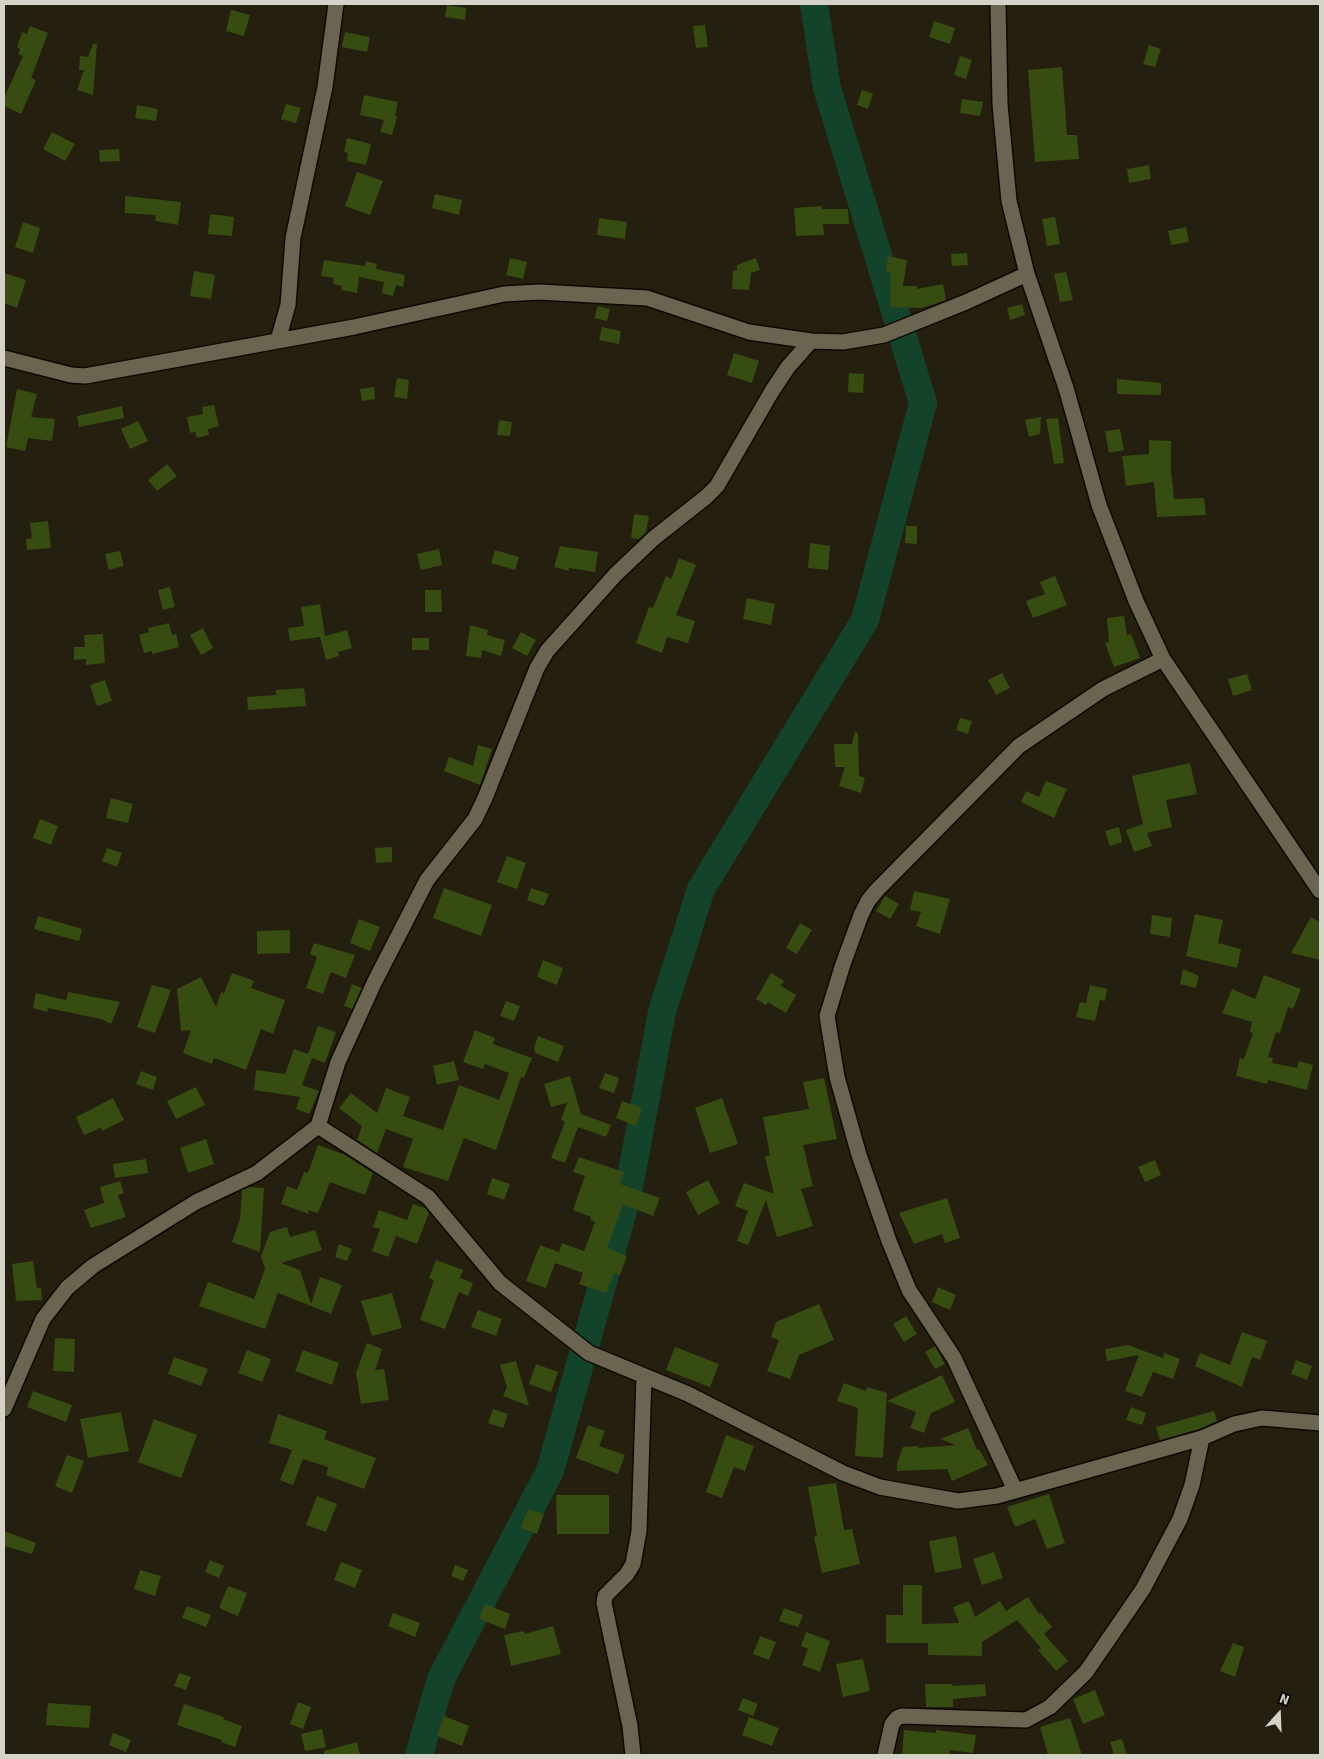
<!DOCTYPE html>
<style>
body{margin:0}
#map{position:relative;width:1324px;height:1759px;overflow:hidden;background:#241f0e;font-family:"Source Sans 3",sans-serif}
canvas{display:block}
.frame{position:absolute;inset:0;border:5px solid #d5d2c7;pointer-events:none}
.north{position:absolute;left:1254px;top:1689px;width:50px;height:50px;-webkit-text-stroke:4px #0b0904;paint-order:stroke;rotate:20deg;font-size:14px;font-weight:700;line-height:20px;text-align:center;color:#d5d2c7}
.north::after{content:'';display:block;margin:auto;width:18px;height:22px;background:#d5d2c7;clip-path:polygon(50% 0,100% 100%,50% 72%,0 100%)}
</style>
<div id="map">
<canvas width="1324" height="1759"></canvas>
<div class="frame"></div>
<div class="north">N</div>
</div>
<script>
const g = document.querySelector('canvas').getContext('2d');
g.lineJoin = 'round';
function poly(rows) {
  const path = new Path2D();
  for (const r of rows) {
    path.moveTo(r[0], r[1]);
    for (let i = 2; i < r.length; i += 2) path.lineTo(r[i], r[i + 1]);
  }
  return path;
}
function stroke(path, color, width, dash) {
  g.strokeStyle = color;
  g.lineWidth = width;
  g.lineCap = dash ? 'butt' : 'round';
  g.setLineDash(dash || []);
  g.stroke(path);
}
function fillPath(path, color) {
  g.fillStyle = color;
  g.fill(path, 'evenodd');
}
const river = poly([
 [419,1755,441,1679,550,1471,628,1193,662,1012,701,889,865,620,923,403,827,88,814,4]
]);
const building = poly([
 [447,5,466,8,465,20,445,17],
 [231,10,250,15,244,36,226,31],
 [934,21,955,28,950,44,929,37],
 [705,25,708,47,696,48,693,26],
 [30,26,48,33,31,78,36,80,21,114,4,106,4,98,23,56,18,54,20,49,17,47,22,32,27,34],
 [345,32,370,37,367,52,342,47],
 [93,44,97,44,93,95,77,90,84,70,79,70,80,56,88,57],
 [1149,45,1161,49,1155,67,1143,64],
 [960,56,972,60,966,79,954,75],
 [1062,67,1067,135,1077,135,1079,159,1035,162,1028,70],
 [862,90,873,94,868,109,857,105],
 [364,95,398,102,395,116,397,117,392,135,380,132,384,120,360,115],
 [962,99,983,102,980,116,960,113],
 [286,104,301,108,296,123,281,119],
 [137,105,158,109,156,121,135,118],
 [52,132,75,144,65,161,43,149],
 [347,138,371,144,366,165,347,161,348,153,344,152],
 [119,149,120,161,100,162,99,150],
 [1149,165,1151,179,1129,183,1127,169],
 [357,172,383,181,370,215,345,206],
 [435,194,462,200,459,215,432,208],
 [125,196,181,202,178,225,155,221,156,215,125,213],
 [822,206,822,209,848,209,849,224,823,224,824,235,796,236,794,208],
 [210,214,234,217,232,236,208,234],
 [1055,217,1060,244,1047,246,1042,219],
 [599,218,627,222,625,239,597,235],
 [23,222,40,228,33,253,15,247],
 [1186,227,1189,242,1171,245,1168,231],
 [967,253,968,265,952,266,951,254],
 [888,256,907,260,903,286,917,286,917,289,943,284,946,300,922,308,890,307,891,273,886,272],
 [510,258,527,262,523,279,506,275],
 [756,258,760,270,751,273,749,290,732,289,733,271,737,270,737,265],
 [324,260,365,266,366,261,377,264,376,269,405,275,403,287,396,285,393,296,382,293,384,282,359,277,357,293,341,290,342,286,333,284,334,278,321,276],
 [194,271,215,275,211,299,190,296],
 [1066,272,1073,300,1060,302,1054,274],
 [4,273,26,280,17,308,4,303],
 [1022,304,1025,315,1010,320,1007,308],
 [598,306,610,309,607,321,594,318],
 [602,327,621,331,619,344,599,340],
 [734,353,759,361,752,383,727,375],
 [849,373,864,374,863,393,848,392],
 [397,378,409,380,407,399,394,397],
 [1117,379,1161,383,1161,395,1117,394],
 [374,387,375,399,362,401,360,389],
 [17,389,37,394,31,417,55,419,52,441,28,438,25,451,6,447],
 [214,405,219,426,208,429,209,435,197,438,195,432,190,433,187,417,203,414,202,407],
 [122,406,124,418,79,427,77,416],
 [1041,417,1040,434,1029,437,1025,420],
 [1058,418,1064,463,1054,464,1046,419],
 [499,420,512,422,510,436,497,435],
 [138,421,148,441,130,449,121,429],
 [1120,429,1124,450,1109,453,1105,431],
 [1149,440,1171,441,1171,470,1174,499,1204,498,1206,515,1157,517,1154,482,1126,486,1122,456,1149,454],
 [167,464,177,476,157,491,148,480],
 [634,514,649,516,646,532,639,539,631,538],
 [48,521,51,548,27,550,26,539,32,538,30,523],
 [906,526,917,526,917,544,905,543],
 [810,543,830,546,828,570,808,568],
 [560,546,598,552,595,572,569,568,569,571,554,567],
 [439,549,442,565,421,570,417,554],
 [495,550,519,557,515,570,491,563],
 [120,551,124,566,109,570,105,554],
 [679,558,696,565,676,615,695,621,688,643,667,637,662,653,636,643,649,607,653,608,666,576,671,579],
 [1055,576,1067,605,1033,618,1026,601,1045,594,1040,582],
 [170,587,175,607,163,610,158,590],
 [425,590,441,590,442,612,425,612],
 [747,598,775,604,771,625,743,619],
 [320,604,325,636,347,630,352,648,338,652,339,656,326,660,320,637,290,641,288,628,304,626,301,607],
 [1124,616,1127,635,1131,634,1140,658,1114,667,1105,643,1109,642,1107,618],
 [169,623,172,635,176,634,179,647,152,654,152,651,144,653,139,635,149,632,148,628],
 [470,625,488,630,487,635,505,640,501,656,482,650,481,658,466,656],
 [203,628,213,648,201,655,190,635],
 [521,632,536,640,527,656,512,648],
 [103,634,105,663,86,665,86,659,74,660,74,647,85,647,84,635],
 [412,638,429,638,429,650,412,650],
 [1002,673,1010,688,996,695,988,680],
 [1247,674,1252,690,1233,696,1228,679],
 [105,680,112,701,97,706,90,685],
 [304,688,306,706,248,710,247,697,276,695,276,690],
 [960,718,972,721,968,734,956,730],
 [855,732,858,733,859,776,865,778,861,793,839,786,845,767,835,767,834,744,852,744],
 [478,745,492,749,480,785,444,771,449,757,473,766],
 [1190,763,1197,794,1166,800,1172,827,1147,833,1152,846,1134,852,1126,830,1143,824,1132,776],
 [1046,781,1067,789,1054,818,1021,802,1026,791,1039,797],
 [111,798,133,804,128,823,106,818],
 [40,819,58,826,51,845,33,838],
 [1119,827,1122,842,1110,846,1105,831],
 [392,847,392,862,376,863,375,848],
 [107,848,122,853,117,867,102,861],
 [507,856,526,863,517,889,497,882],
 [444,888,492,905,481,936,433,918],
 [531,888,549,894,544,906,527,900],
 [914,891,950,899,940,934,916,926,921,912,910,910],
 [885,896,899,904,890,919,876,911],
 [1195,914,1223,920,1218,943,1241,949,1237,968,1186,956],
 [1152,915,1172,918,1170,937,1150,934],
 [38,916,82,929,79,941,34,929],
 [1311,917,1320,922,1320,960,1291,953],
 [359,919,380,927,370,951,350,943],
 [800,923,812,930,797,954,786,948],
 [290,930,290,953,257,954,257,931],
 [314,943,355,955,346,978,331,972,323,994,306,988,317,957,310,954],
 [543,960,563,968,557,985,537,977],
 [1183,969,1199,976,1196,988,1180,984],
 [232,973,254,981,251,988,285,1000,273,1034,261,1029,246,1070,214,1058,212,1064,183,1053,191,1030,181,1031,177,989,201,977,216,1007,221,992,224,993],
 [771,973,784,981,781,986,796,995,786,1013,768,1002,766,1005,756,999],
 [1264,975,1301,989,1293,1009,1288,1007,1280,1033,1276,1032,1268,1057,1273,1058,1272,1063,1297,1068,1299,1061,1313,1065,1307,1090,1268,1080,1267,1084,1236,1076,1240,1058,1244,1059,1253,1033,1250,1032,1252,1022,1222,1013,1232,989,1255,999],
 [352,984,362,988,352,1009,344,1006],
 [152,985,171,990,155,1033,137,1027],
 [1090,985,1107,989,1105,1001,1100,1000,1095,1021,1076,1017,1080,1002,1086,1003],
 [68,992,120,1002,111,1024,101,1019,48,1008,47,1012,33,1008,36,993,66,1000],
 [506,1001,520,1006,514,1021,500,1016],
 [318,1026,336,1032,325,1063,312,1058,302,1085,319,1091,309,1114,296,1109,300,1097,254,1090,256,1070,285,1074,294,1049,308,1054],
 [475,1030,495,1038,493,1044,532,1058,524,1078,521,1077,496,1150,464,1138,448,1181,403,1167,413,1139,386,1129,377,1153,357,1140,362,1126,339,1108,351,1093,377,1113,386,1088,410,1097,403,1116,443,1130,459,1085,499,1100,509,1073,485,1064,483,1069,463,1062],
 [538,1036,564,1046,558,1062,535,1053,534,1048],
 [454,1061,459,1080,437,1085,433,1066],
 [141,1071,157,1077,153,1090,136,1084],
 [605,1073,619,1078,614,1093,599,1088],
 [570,1076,581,1114,611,1125,606,1137,578,1127,565,1163,551,1158,565,1122,561,1120,567,1103,551,1107,544,1084],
 [824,1078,837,1139,803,1145,813,1186,801,1189,813,1226,777,1237,766,1200,748,1245,737,1241,748,1211,735,1206,744,1183,774,1194,765,1157,770,1155,763,1117,809,1109,803,1082],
 [196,1087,205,1105,176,1119,167,1101],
 [113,1098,124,1120,102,1131,101,1128,84,1135,76,1117],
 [722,1098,738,1144,710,1153,695,1108],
 [622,1101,642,1108,636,1126,616,1118],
 [206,1139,214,1164,188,1173,180,1148],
 [318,1145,345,1155,373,1173,365,1195,330,1182,318,1213,308,1210,309,1214,281,1204,287,1186,297,1190,304,1172,308,1173],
 [579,1157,624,1172,620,1184,660,1198,653,1216,623,1204,607,1248,627,1256,620,1275,614,1273,606,1293,579,1284,583,1273,555,1263,562,1243,584,1251,595,1222,590,1220,591,1217,573,1210,585,1176,573,1172],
 [146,1159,148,1173,115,1178,113,1164],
 [1155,1160,1161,1175,1145,1182,1138,1167],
 [492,1178,510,1184,504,1200,487,1194],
 [708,1180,720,1203,698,1215,686,1192],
 [120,1181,124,1193,118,1195,126,1217,91,1228,84,1210,104,1203,100,1187],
 [250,1187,264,1188,260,1252,232,1242,240,1219,242,1190],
 [947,1198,960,1238,945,1243,942,1234,914,1244,899,1213],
 [413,1204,425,1208,429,1213,417,1244,396,1236,388,1257,372,1251,380,1229,373,1227,379,1210,407,1220],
 [287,1227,290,1237,315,1230,322,1250,281,1263,300,1270,311,1304,320,1277,342,1285,331,1314,278,1293,265,1329,199,1306,208,1282,254,1299,265,1269,261,1256,270,1232],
 [339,1244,352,1249,347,1261,335,1257],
 [540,1245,559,1252,546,1288,526,1281],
 [436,1260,463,1270,460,1278,473,1283,468,1296,459,1292,445,1329,420,1320,434,1280,429,1278],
 [33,1261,37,1288,41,1288,42,1300,16,1301,12,1264],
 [938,1287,956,1295,950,1310,932,1302],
 [392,1293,402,1328,372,1336,361,1301],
 [819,1304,834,1340,799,1355,790,1379,767,1371,779,1340,771,1337,776,1322],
 [478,1310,502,1319,496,1336,471,1327],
 [906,1316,917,1334,904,1342,893,1324],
 [1242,1332,1267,1341,1260,1360,1252,1357,1242,1387,1195,1366,1200,1353,1230,1365],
 [55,1338,75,1339,74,1372,53,1371],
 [367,1343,382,1349,375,1370,384,1369,389,1400,361,1404,356,1373],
 [1128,1345,1163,1358,1164,1353,1180,1359,1173,1379,1153,1372,1142,1397,1125,1391,1139,1355,1107,1361,1105,1349],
 [935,1346,945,1364,935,1369,925,1352],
 [675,1347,719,1364,710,1387,666,1370],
 [247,1350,271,1359,262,1382,238,1373],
 [303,1350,339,1363,332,1385,295,1371],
 [174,1357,208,1369,201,1386,168,1374],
 [1296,1360,1312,1366,1307,1380,1291,1374],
 [516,1361,529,1406,503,1396,507,1387,500,1365],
 [536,1364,558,1372,551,1392,529,1384],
 [942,1375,955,1402,931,1413,924,1433,910,1428,916,1412,887,1401],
 [844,1383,866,1391,867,1387,887,1393,883,1458,855,1456,858,1408,837,1401],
 [33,1391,72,1405,66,1422,27,1407],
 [1131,1407,1146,1413,1142,1425,1126,1420],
 [493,1409,508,1414,503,1428,488,1423],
 [1214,1411,1217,1421,1199,1429,1160,1440,1156,1427],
 [121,1412,129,1451,88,1458,80,1419],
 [278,1414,327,1431,324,1439,376,1458,364,1489,326,1475,328,1467,303,1459,293,1485,280,1480,292,1450,269,1443],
 [154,1419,197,1435,181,1478,138,1462],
 [588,1425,605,1431,599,1446,625,1455,618,1474,576,1458],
 [968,1428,977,1450,979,1449,988,1465,952,1481,947,1469,897,1471,897,1464,903,1447,919,1446,918,1448,956,1445,940,1439],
 [726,1435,754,1446,745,1471,734,1467,722,1498,706,1492],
 [67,1455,84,1461,72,1493,55,1486],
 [836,1483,844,1530,852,1529,860,1564,822,1573,814,1537,817,1536,808,1487],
 [1049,1494,1065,1543,1047,1549,1035,1519,1015,1527,1007,1507],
 [556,1495,609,1495,609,1534,557,1534],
 [317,1496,337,1504,326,1532,306,1525],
 [528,1509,544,1514,537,1534,521,1528],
 [4,1531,36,1543,32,1554,4,1546],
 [956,1536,962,1568,935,1573,929,1541],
 [994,1552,1003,1578,982,1585,973,1559],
 [210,1560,224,1566,219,1578,205,1572],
 [341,1562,362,1570,355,1588,334,1580],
 [455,1565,468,1570,463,1581,451,1576],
 [140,1570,161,1576,155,1596,134,1589],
 [903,1585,922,1585,922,1624,959,1623,953,1607,969,1601,975,1617,1000,1601,1006,1611,1028,1597,1039,1614,1041,1613,1052,1627,1044,1634,1068,1661,1056,1671,1038,1650,1041,1648,1017,1620,982,1642,982,1656,928,1655,928,1643,886,1643,886,1615,903,1615],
 [228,1586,247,1593,238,1616,219,1608],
 [485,1604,510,1614,505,1629,479,1619],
 [187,1606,211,1615,206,1627,182,1618],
 [784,1608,803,1615,798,1627,779,1621],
 [393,1613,420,1623,415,1637,388,1626],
 [553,1626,561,1654,511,1666,504,1635,524,1631,525,1634],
 [806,1632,830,1641,820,1672,802,1665,808,1649,801,1646],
 [760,1636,776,1642,769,1660,753,1654],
 [1233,1643,1244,1647,1235,1677,1220,1671],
 [863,1659,870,1691,843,1697,836,1664],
 [179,1673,191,1677,186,1690,174,1686],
 [925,1684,952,1684,952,1686,985,1684,986,1696,953,1699,953,1707,926,1707],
 [1095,1690,1105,1715,1083,1724,1073,1699],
 [743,1698,758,1704,753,1716,738,1710],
 [298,1702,311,1707,303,1729,290,1724],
 [48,1703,91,1706,89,1728,46,1725],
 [184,1704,224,1717,223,1719,242,1726,235,1747,221,1742,222,1740,177,1725],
 [444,1716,469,1726,462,1746,437,1736],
 [749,1717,779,1728,772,1746,742,1735],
 [1070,1718,1082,1755,1048,1755,1040,1727],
 [322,1729,326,1747,305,1751,301,1734],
 [904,1730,936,1733,936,1730,976,1735,973,1753,950,1750,950,1755,902,1755],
 [113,1733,131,1740,126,1752,109,1745],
 [1122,1739,1127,1755,1114,1755,1110,1742],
 [357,1742,360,1755,324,1755,324,1751]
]);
const minor = poly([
 [998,4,1000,104,1009,201,1027,274,1066,388,1099,505,1136,601,1163,659,1320,891],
 [278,340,288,305,293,238,325,87,336,4],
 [4,358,71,375,85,376,354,327,504,294,539,292,647,298,749,332,811,341,843,342,884,335,966,302,1027,274],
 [318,1126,428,1197,500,1283,589,1353,688,1394,843,1473,880,1487,958,1501,997,1496,1202,1438,1234,1424,1262,1418,1320,1423],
 [4,1409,43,1319,67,1288,93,1266,196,1202,257,1173,318,1126,338,1062,375,981,427,880,475,819,485,798,537,668,547,651,616,574,654,538,706,497,717,486,772,391,788,367,811,341],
 [1015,1490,954,1358,909,1290,889,1241,859,1155,837,1077,827,1016,843,964,861,915,868,901,876,891,1019,746,1103,689,1163,659],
 [633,1755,630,1726,604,1603,605,1596,627,1574,633,1564,639,1531,644,1377],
 [885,1755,892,1724,897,1718,902,1716,1026,1720,1050,1707,1086,1672,1143,1589,1180,1519,1192,1485,1202,1438]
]);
stroke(river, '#14432c', 28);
fillPath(building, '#374c10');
stroke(minor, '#0d0900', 18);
stroke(minor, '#6a6451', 15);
</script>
